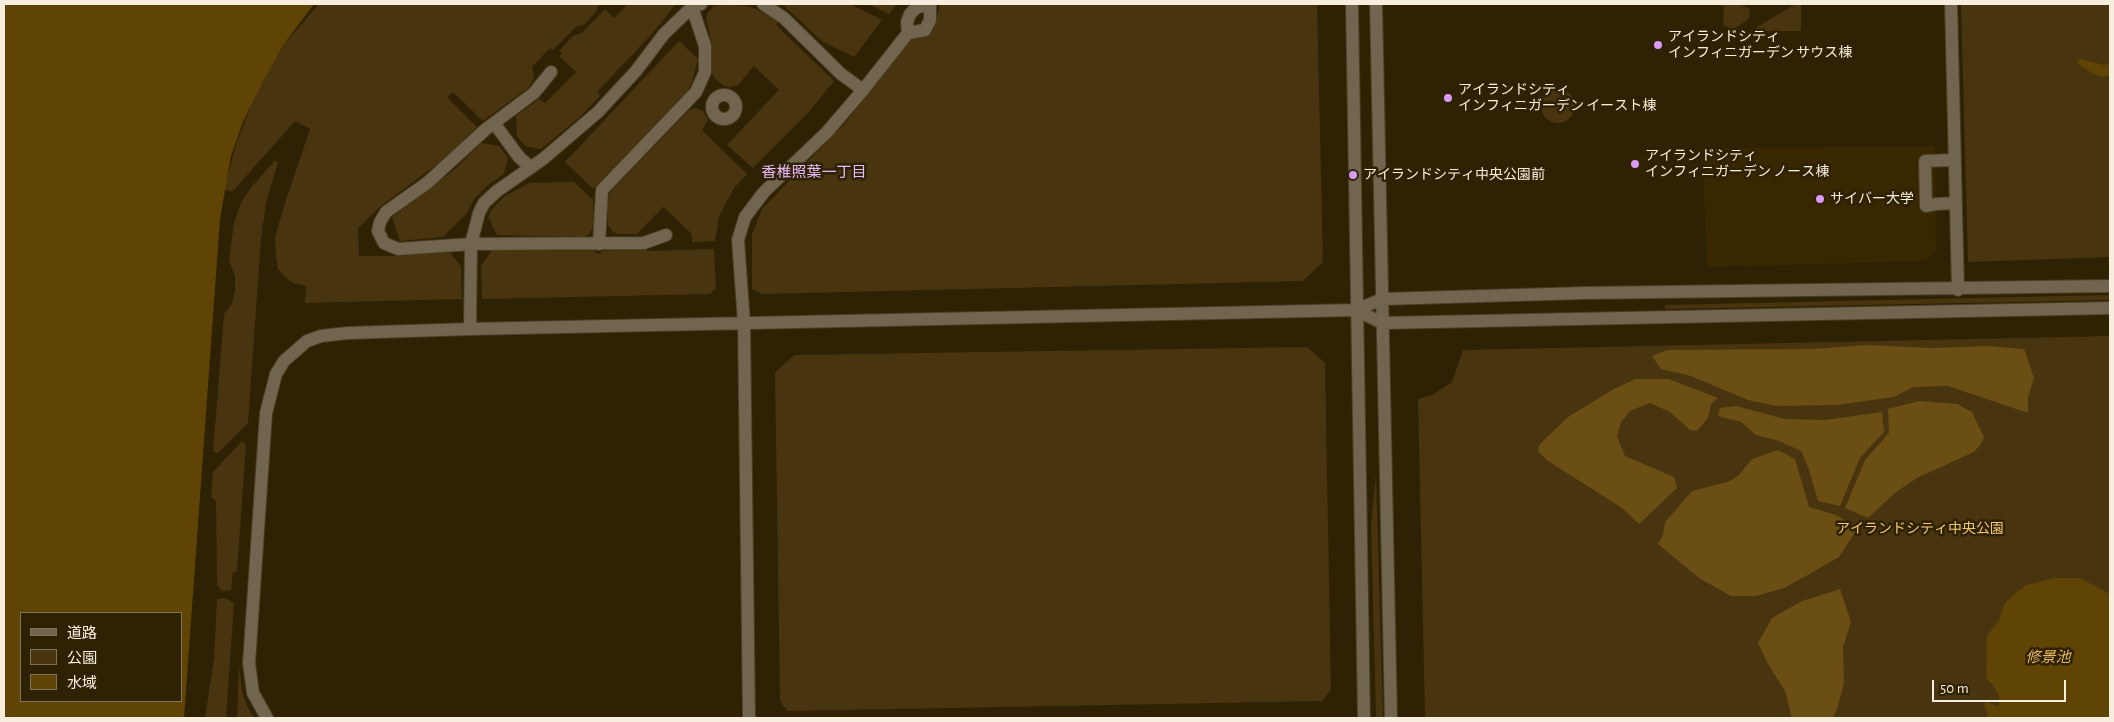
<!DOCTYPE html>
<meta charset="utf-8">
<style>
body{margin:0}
#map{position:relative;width:2114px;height:722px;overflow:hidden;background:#2f2103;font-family:"Alegreya Sans","Noto Sans JP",sans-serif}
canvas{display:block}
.frame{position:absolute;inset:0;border:5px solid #f8eede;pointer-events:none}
.legend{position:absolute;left:20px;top:612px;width:162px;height:90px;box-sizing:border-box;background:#2f2103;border:1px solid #7f735b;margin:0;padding:6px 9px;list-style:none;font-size:15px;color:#f8eede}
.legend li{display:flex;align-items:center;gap:10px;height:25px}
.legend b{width:25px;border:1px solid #7f735b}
.scale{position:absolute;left:1932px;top:680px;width:134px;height:22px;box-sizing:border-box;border:2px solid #f8eede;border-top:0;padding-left:6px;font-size:15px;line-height:18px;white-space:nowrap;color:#f8eede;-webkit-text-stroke:4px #2f2103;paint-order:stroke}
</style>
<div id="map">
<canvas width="2114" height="722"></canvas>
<div class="frame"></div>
<ul class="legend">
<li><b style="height:6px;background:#72654f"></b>道路</li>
<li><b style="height:14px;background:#48350f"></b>公園</li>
<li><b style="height:14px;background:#604405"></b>水域</li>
</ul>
<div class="scale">50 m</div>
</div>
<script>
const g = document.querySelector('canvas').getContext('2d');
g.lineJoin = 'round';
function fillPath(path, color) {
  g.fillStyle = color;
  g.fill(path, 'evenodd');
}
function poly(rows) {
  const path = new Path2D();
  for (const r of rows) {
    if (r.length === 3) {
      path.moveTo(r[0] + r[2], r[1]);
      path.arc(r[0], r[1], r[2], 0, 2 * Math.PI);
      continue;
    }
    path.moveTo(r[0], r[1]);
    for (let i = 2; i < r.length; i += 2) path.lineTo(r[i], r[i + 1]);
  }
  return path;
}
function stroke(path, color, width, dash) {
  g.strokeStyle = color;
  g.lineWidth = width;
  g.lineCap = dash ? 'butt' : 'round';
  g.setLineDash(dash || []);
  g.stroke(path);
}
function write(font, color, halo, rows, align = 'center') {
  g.font = font + ' "Alegreya Sans","Noto Sans JP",sans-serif';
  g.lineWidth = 5;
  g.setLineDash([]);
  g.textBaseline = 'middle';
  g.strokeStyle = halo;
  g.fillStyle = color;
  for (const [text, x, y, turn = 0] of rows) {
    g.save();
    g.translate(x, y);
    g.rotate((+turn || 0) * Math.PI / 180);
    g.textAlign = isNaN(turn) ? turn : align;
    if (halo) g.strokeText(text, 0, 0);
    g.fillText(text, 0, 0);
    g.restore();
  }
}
const built = poly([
 [1935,146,1936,250,1926,261,1707,267,1702,148]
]);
const green = poly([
 [319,4,599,4,596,12,585,24,576,27,553,50,550,48,532,67,534,78,528,88,483,121,453,92,447,97,477,127,444,159,381,206,358,228,359,256,395,256,450,252,461,267,462,299,305,303,306,286,293,283,285,277,278,269,276,256,275,237,286,200,310,129,295,121,233,191,224,190,236,145,258,87,285,43],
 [628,4,676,4,651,35,597,92,600,96,580,117,541,149,525,146,517,136,516,116,539,99,545,103,576,72,559,56,562,53,559,51,573,36,582,33,605,9,614,18],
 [725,4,752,7,768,15,778,22,776,25,834,81,808,113,753,168,727,145,779,90,754,66,738,85,731,87,724,86,714,78,712,73,712,45,706,18,708,12,714,6],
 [782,4,850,4,882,20,854,57,823,42],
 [868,4,897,4,889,14],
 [940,4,1317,4,1323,262,1303,281,762,294,752,289,752,234,762,209,846,122,911,39,931,33,934,29],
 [1727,4,1739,4,1750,9,1749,19,1733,30,1723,25,1724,5],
 [1796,4,1801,4,1801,31,1750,31],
 [1961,4,2110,4,2110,257,1968,262],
 [679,41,698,59,692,82,687,92,593,189,565,162],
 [1558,106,17],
 [696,108,703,111,708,119,702,130,747,174,734,188,726,203,719,217,715,241,692,242,692,234,663,207,637,234,618,234,613,232,608,225,608,201,610,192,689,110],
 [481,143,499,146,508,158,504,174,489,184,475,198,466,214,443,237,400,241,392,217,454,170],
 [275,160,278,163,266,203,261,239,248,423,218,453,213,452,224,314,232,304,235,291,235,275,229,261,234,223,241,203,250,189],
 [574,182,593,200,594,225,589,234,583,237,497,235,488,217,492,209,505,196,529,183],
 [646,249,647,251,714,249,716,289,710,294,482,299,481,266,492,250,595,251,596,253,601,254,601,251],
 [2110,295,2110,300,1665,309,1665,305],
 [2110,336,2110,718,1425,718,1418,399,1432,395,1452,382,1463,350],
 [1307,347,1325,363,1331,690,1322,701,787,711,780,701,775,373,794,355],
 [242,441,246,444,237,571,233,572,231,590,222,591,217,585,216,501,211,497,213,472],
 [1376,474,1383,718,1376,718,1371,525],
 [225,598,234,603,226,718,205,718,214,659,217,599],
 [239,665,242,691,246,704,254,718,237,718]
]);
const forest = poly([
 [1867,345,1933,348,1988,346,2024,349,2034,378,2028,397,2028,413,1948,386,1913,387,1894,397,1837,405,1776,406,1748,400,1691,376,1661,369,1652,356,1667,350,1813,349],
 [1635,379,1669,379,1718,398,1711,404,1708,418,1697,431,1690,430,1670,412,1650,403,1630,411,1621,422,1617,436,1625,456,1674,477,1677,488,1639,524,1622,508,1548,461,1538,451,1539,445,1568,417,1612,390],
 [1919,401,1957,404,1972,412,1984,437,1981,444,1974,452,1917,478,1896,492,1868,518,1845,508,1865,460,1889,433,1888,409],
 [1736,406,1785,419,1825,420,1882,412,1884,432,1860,458,1840,506,1818,501,1808,467,1801,451,1779,441,1756,435,1741,422,1718,416,1720,408],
 [1778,450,1795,459,1809,507,1836,515,1858,528,1839,557,1806,576,1784,588,1756,596,1731,596,1699,578,1658,544,1663,535,1665,522,1692,491,1730,481,1739,475,1752,459],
 [1840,589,1851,622,1843,647,1844,683,1837,709,1833,718,1792,718,1785,691,1768,664,1758,643,1772,618,1802,601]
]);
const water = poly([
 [4,4,314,4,284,44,262,83,243,122,231,156,220,219,184,718,4,718],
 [21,613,181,613,181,701,21,701],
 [2082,59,2103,65,2110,64,2110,75,2103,77,2093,74,2079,64,2077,60],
 [2055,578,2080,578,2110,594,2110,718,1987,718,1988,714,1984,706,1986,702,1999,707,1999,696,1994,686,1986,678,1987,636,1999,620,2004,605,2013,595,2026,585]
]);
const minor = poly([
 [763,4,784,18,841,74,863,90],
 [1352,4,1364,718],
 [1376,4,1391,718],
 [1951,4,1958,290],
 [908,33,907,22,910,14,916,8,927,4],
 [551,72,534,93,486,129,427,183,386,212,380,222,378,231,384,243,398,249,471,244,644,243,666,235],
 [724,107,12],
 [494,123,519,157,530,167],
 [1954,160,1925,161,1926,206,1936,204,1955,203],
 [599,244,602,190,696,92,705,72,705,46,691,4],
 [1356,310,1382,323,2110,308],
 [470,329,471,244,479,213,484,203,497,191,543,159,598,112,636,71,664,34,692,7,701,4],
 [267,718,253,693,249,663,266,413,276,374,284,361,307,341,321,336,348,333,470,329,1356,310,1382,299,1584,293,2110,286],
 [749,718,744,323,738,240,745,217,764,192,827,132,863,90,908,33,925,30,930,20,930,4]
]);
const markers = [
 [1658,45,5,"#db9af6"],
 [1448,98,5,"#db9af6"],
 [1635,164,5,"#db9af6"],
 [1353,175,5,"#db9af6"],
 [1820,199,5,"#db9af6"]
];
const poiNames = [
 ["アイランドシティ",1668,37],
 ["インフィニガーデン サウス棟",1668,53],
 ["アイランドシティ",1458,90],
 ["インフィニガーデン イースト棟",1458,106],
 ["アイランドシティ",1645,156],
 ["インフィニガーデン ノース棟",1645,172],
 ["アイランドシティ中央公園前",1363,175],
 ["サイバー大学",1830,199]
];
const parkNames = [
 ["アイランドシティ中央公園",1920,529]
];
const neighbourhoodNames = [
 ["香椎照葉一丁目",814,172]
];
const waterNames = [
 ["修景池",2048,657]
];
fillPath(built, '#392700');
fillPath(green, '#48350f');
fillPath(forest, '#6a4e13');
fillPath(water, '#604405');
stroke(minor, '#4b3e22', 14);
stroke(minor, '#72654f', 12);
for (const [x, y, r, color] of markers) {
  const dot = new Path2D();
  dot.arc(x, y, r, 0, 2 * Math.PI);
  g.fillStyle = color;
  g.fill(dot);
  stroke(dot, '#2f2103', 2);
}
write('14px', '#f8eede', '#2f2103', poiNames, 'left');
write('14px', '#f4c776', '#2f2103', parkNames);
write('15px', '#e8bbfc', '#2f2103', neighbourhoodNames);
write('italic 15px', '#e3b766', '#2f2103', waterNames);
</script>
